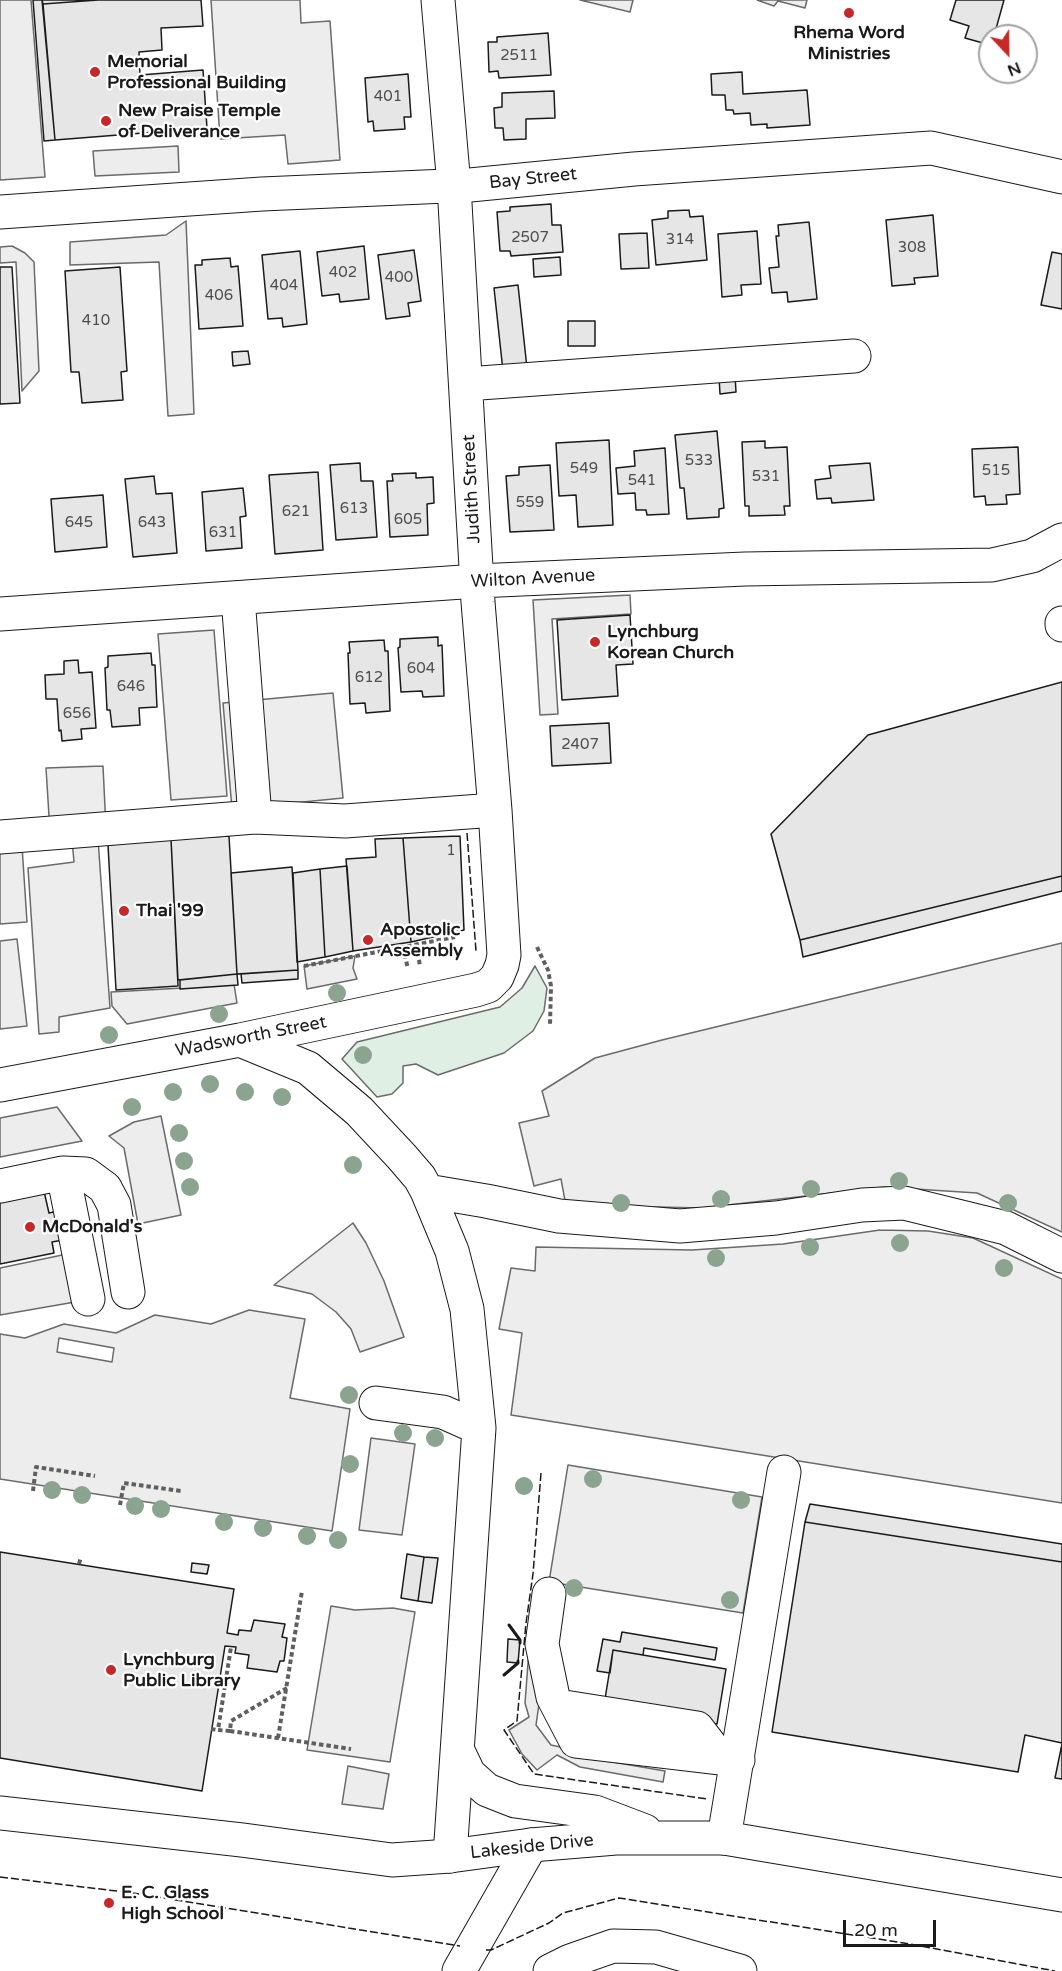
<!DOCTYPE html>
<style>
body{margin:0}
#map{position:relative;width:1062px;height:1971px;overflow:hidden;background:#fff;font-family:"Varela Round",sans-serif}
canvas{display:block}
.north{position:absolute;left:978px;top:24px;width:60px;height:60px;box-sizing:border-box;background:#fff;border:2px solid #a3a3a3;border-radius:50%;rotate:158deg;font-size:16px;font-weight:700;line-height:24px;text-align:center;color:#1a1a1a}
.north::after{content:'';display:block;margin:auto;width:21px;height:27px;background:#c62828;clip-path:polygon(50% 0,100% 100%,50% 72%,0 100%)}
.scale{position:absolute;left:843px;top:1920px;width:93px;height:27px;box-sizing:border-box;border:3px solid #1a1a1a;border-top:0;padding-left:8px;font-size:18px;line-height:21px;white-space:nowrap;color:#1a1a1a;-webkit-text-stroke:4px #fff;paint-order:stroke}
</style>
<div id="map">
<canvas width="1062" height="1971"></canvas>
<div class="north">N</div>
<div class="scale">20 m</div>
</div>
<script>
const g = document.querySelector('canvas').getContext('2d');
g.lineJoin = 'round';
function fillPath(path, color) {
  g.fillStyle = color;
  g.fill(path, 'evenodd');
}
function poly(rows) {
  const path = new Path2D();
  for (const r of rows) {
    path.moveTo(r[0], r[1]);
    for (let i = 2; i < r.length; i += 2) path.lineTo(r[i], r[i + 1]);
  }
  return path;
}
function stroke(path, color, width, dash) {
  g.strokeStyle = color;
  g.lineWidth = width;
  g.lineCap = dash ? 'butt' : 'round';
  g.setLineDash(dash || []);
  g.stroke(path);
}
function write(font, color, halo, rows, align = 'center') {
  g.font = font + ' "Varela Round",sans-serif';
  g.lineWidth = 4.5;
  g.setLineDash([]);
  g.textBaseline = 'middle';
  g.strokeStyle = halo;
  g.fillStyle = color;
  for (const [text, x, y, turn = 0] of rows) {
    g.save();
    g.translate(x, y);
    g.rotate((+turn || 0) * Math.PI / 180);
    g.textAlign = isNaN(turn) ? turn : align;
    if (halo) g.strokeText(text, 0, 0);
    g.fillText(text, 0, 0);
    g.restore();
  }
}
const green = poly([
 [535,966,547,988,544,1011,533,1031,504,1053,438,1075,416,1064,403,1066,403,1083,392,1094,377,1097,342,1059,357,1042,500,1007,522,988,535,966]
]);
const parking = poly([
 [0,0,31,0,45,177,0,180,0,0],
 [211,0,300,0,301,23,330,21,340,160,288,164,285,135,220,139,211,0],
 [580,0,633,0,630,12,580,0],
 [757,0,807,0,805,8,778,1,774,6,757,0],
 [178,146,179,172,95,176,93,151,178,146],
 [186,221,194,414,168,416,159,262,70,265,70,242,166,235,186,221],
 [12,246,25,253,34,262,39,371,22,391,16,262,0,263,0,247,12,246],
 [630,595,631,614,552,619,558,714,540,715,533,600,630,595],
 [214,630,227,796,171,800,158,634,214,630],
 [333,693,343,798,232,809,223,703,333,693],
 [103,766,106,828,50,832,46,768,103,766],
 [98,839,110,1008,59,1017,59,1032,39,1034,28,868,74,862,72,840,98,839],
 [22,846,27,922,0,924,0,849,22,846],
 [17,939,27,1026,0,1029,0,941,17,939],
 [1062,943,1062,1232,977,1193,884,1187,702,1208,658,1207,610,1210,566,1206,561,1179,534,1186,519,1123,549,1116,542,1091,595,1058,662,1040,1062,943],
 [355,956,353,968,357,979,307,989,304,966,355,956],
 [233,978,237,1003,127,1024,112,1006,111,992,182,988,233,978],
 [57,1107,82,1141,0,1157,0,1118,57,1107],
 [161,1116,181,1215,138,1224,124,1148,109,1136,134,1122,161,1116],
 [353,1223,366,1243,384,1281,404,1337,360,1352,351,1329,336,1312,312,1294,274,1285,353,1223],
 [880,1230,928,1231,973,1238,1062,1279,1062,1503,511,1415,522,1333,499,1329,511,1268,535,1271,536,1247,692,1250,783,1244,880,1230],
 [67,1254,75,1302,0,1315,0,1268,67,1254],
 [249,1310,305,1319,290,1398,350,1409,332,1531,0,1479,0,1334,25,1338,64,1324,116,1333,155,1315,211,1324,249,1310],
 [59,1338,114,1348,112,1362,57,1352,59,1338],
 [371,1438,415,1444,402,1535,359,1530,371,1438],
 [568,1465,762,1497,743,1613,549,1582,568,1465],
 [331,1606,355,1610,393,1608,415,1612,390,1762,307,1750,331,1606],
 [531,1623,539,1704,536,1725,551,1745,570,1749,595,1759,665,1771,663,1782,580,1767,557,1755,537,1770,522,1754,509,1730,529,1717,525,1703,531,1623],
 [348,1766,389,1774,383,1809,342,1804,348,1766]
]);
const building = poly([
 [33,0,42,0,55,140,44,141,33,0],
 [42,0,98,0,43,4,42,0],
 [98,0,201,0,203,26,161,28,162,50,139,52,140,75,203,70,207,128,55,140,43,4,98,0],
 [956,0,1004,0,994,36,990,36,990,45,965,38,969,26,950,20,956,0],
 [548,33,551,75,499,78,498,71,489,72,488,42,497,42,497,37,548,33],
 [742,72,743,94,807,90,810,125,767,128,767,124,751,125,750,113,734,114,733,110,726,110,725,95,712,95,711,74,742,72],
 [408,74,411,117,404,117,405,129,374,131,373,121,368,122,365,78,408,74],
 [554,91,555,118,526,119,526,139,504,140,503,128,495,128,494,108,502,107,502,93,554,91],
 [551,204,552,225,561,225,563,252,511,256,510,251,500,251,497,212,510,211,510,207,551,204],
 [689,210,690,217,703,216,707,260,656,265,652,220,668,218,668,211,689,210],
 [933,215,938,276,914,278,915,284,892,286,886,220,933,215],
 [809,222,817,299,788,302,787,292,772,293,769,268,779,267,776,236,779,236,778,225,809,222],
 [757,231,761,284,741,285,742,295,722,297,718,234,757,231],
 [647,233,649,268,621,269,619,234,647,233],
 [364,246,369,299,340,302,339,294,322,296,317,252,364,246],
 [414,250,421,301,408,303,410,316,386,319,378,255,414,250],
 [300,251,307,324,283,327,282,318,268,319,262,255,300,251],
 [1052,252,1062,254,1062,309,1041,305,1052,252],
 [560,257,561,275,534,277,533,259,560,257],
 [230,258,231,267,238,266,243,326,199,329,195,265,202,265,202,260,230,258],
 [0,267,12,267,20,403,0,404,0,267],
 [120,267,127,371,121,372,123,400,82,403,79,372,71,372,65,271,120,267],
 [518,285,527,368,503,371,494,288,518,285],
 [568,321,595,321,595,346,568,346,568,321],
 [248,351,250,364,233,366,232,352,248,351],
 [735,375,736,392,720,394,719,377,735,375],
 [717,431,724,508,719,509,719,517,687,519,684,488,680,488,675,435,717,431],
 [609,440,613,525,578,527,576,495,559,496,556,443,609,440],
 [765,441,765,448,787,447,790,506,784,506,785,515,749,516,749,506,745,506,742,442,765,441],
 [1018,447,1020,494,1006,495,1007,504,986,505,985,496,974,497,972,449,1018,447],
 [665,448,669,514,647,515,646,510,636,510,635,493,618,494,616,468,635,466,634,451,665,448],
 [360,463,361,481,373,481,377,537,336,540,330,465,360,463],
 [870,463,874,500,832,503,831,498,817,499,815,480,831,478,829,466,870,463],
 [550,465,554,530,510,532,506,476,519,475,519,467,550,465],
 [318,472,323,550,275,554,269,475,318,472],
 [416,473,416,478,433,477,434,503,427,504,428,535,390,537,387,481,393,481,392,474,416,473],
 [154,476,156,494,172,493,177,553,133,557,125,479,154,476],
 [243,488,246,516,240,517,242,548,206,551,202,492,243,488],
 [103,495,107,547,55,552,51,499,103,495],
 [630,615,633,664,616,665,618,696,562,700,557,620,630,615],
 [438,637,438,646,442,645,444,696,423,697,422,691,401,692,398,648,400,647,400,639,438,637],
 [384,640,385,651,388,651,390,711,366,713,365,703,350,704,348,653,350,653,349,642,384,640],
 [151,653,152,665,155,665,157,707,139,708,140,725,112,727,110,710,107,710,105,668,108,667,108,656,151,653],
 [78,660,79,673,92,672,96,728,81,729,82,739,62,741,61,730,59,731,57,699,46,699,45,675,64,674,64,661,78,660],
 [1062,682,1062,876,800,940,771,834,868,735,1062,682],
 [609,723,611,763,552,766,550,726,609,723],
 [229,836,237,974,178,980,171,839,229,836],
 [460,836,464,930,411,942,403,838,460,836],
 [403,838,411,942,353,951,346,859,376,857,375,839,403,838],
 [171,839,178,986,116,990,108,845,171,839],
 [347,866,353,951,325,957,320,869,347,866],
 [292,867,298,970,237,974,231,873,292,867],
 [320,869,325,957,297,962,293,873,320,869],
 [1062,876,1062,891,803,957,800,940,1062,876],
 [298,970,298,979,242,983,241,974,298,970],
 [237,974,238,985,180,989,180,980,237,974],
 [43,1187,49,1213,58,1211,63,1240,52,1242,54,1253,0,1264,0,1195,43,1187],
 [810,1504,1062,1544,1062,1562,805,1522,810,1504],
 [805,1522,1062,1562,1062,1743,1025,1735,1018,1772,772,1732,805,1522],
 [0,1552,234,1589,227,1633,238,1635,239,1630,251,1631,254,1620,285,1624,282,1637,287,1638,284,1661,280,1661,277,1672,247,1668,249,1655,235,1653,236,1647,225,1646,202,1791,0,1758,0,1552],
 [407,1554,424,1557,418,1601,401,1598,407,1554],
 [424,1557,438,1558,432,1603,418,1601,424,1557],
 [192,1563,209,1565,207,1574,191,1572,192,1563],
 [622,1632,717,1648,715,1660,644,1648,643,1655,613,1650,610,1673,597,1671,603,1639,620,1642,622,1632],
 [508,1639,520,1640,518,1663,507,1662,508,1639],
 [613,1650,726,1669,717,1724,604,1705,613,1650],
 [1062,1744,1062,1779,1055,1778,1062,1744]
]);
const path = poly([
 [417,945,420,967],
 [403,947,408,969],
 [537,947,548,970,551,986,550,1025],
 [304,966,455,937],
 [33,1491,36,1467,95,1476],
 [120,1505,124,1483,181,1491],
 [79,1564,81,1557],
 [287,1688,231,1721,230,1731,351,1749],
 [211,1729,218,1730],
 [230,1731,218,1730,231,1647],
 [278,1738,302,1591]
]);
const minor = poly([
 [0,212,262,194,470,185,634,169,931,148,1062,177],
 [466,384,854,356],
 [238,598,255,817],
 [0,614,477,581,745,569,992,565,1032,556,1062,540],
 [1062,623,1062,625],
 [0,837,255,817,345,821,495,810],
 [240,1040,308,1068,359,1111,402,1157,420,1178,427,1191,452,1251,467,1309,479,1428,450,1856],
 [0,1085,240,1040,476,990,488,986,497,977,502,965,504,955,495,810,478,602,454,186,438,0],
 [63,1173,88,1299],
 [0,1186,63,1173,86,1174,105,1188,114,1205,128,1292],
 [427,1191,486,1201,559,1216,680,1226,776,1218,862,1205,904,1203,1006,1228,1062,1256],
 [376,1403,443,1412,479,1428],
 [549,1594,542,1644,553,1697,576,1741,738,1760],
 [558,1706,697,1728,720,1758],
 [724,1838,784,1472],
 [459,1971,531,1845],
 [550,1971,570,1961,613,1946,656,1947,740,1971]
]);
const major = poly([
 [458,1751,469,1774,487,1790,515,1801,595,1812,645,1831],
 [0,1813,242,1840,392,1860,450,1856,531,1845,616,1838,724,1838,1062,1895]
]);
const fence = poly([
 [467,833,476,951],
 [541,1473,533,1574,526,1623,517,1721,504,1730,534,1774,707,1799],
 [0,1877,133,1893,460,1946],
 [486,1950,491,1950,549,1923,563,1913,619,1898,910,1944,1055,1971]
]);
const wall = poly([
 [509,1625,520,1640,520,1643],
 [504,1675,518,1663,518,1661]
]);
const trees = [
 [337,993],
 [219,1014],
 [109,1035],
 [363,1055],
 [210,1084],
 [173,1092],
 [245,1092],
 [282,1097],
 [132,1107],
 [179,1133],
 [184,1161],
 [353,1165],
 [899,1181],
 [190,1187],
 [811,1189],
 [721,1199],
 [621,1203],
 [1008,1203],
 [900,1243],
 [810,1247],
 [716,1258],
 [1004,1268],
 [349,1395],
 [403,1433],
 [435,1438],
 [350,1464],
 [593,1479],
 [524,1486],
 [52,1490],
 [82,1495],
 [741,1500],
 [135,1506],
 [161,1509],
 [224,1522],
 [263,1528],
 [307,1536],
 [338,1540],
 [574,1588],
 [730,1600]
];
const markers = [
 [849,13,6,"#c62828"],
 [95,72,6,"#c62828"],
 [106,121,6,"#c62828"],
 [595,642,6,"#c62828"],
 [124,911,6,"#c62828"],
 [368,940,6,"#c62828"],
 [30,1227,6,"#c62828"],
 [111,1670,6,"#c62828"],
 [109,1903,6,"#c62828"]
];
const numberNames = [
 ["2511",519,56],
 ["401",388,97],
 ["2507",530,238],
 ["314",680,240],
 ["308",912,248],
 ["402",343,273],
 ["400",399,278],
 ["404",284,286],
 ["406",219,296],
 ["410",96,321],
 ["533",699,461],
 ["549",584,469],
 ["515",996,471],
 ["531",766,477],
 ["541",642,481],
 ["559",530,503],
 ["613",354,509],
 ["621",296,512],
 ["605",408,520],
 ["645",79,523],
 ["643",152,523],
 ["631",223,533],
 ["604",421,669],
 ["612",369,678],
 ["646",131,687],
 ["656",77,714],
 ["2407",580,745],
 ["1",451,851]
];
const poiNames = [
 ["Rhema Word",849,33,"center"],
 ["Ministries",849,54,"center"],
 ["Memorial",107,62],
 ["Professional Building",107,83],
 ["New Praise Temple",118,111],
 ["of Deliverance",118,132],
 ["Lynchburg",607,632],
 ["Korean Church",607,653],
 ["Thai '99",136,911],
 ["Apostolic",380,930],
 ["Assembly",380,951],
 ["McDonald's",42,1227],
 ["Lynchburg",123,1660],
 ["Public Library",123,1681],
 ["E. C. Glass",121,1893],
 ["High School",121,1914]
];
const streetNames = [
 ["Bay Street",533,179,-6],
 ["Judith Street",472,489,-93],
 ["Wilton Avenue",533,579,-3],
 ["Wadsworth Street",251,1037,-11],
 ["Lakeside Drive",532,1847,-6]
];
fillPath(green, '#e0efe3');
stroke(green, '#6a6a6a', 1.5);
fillPath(parking, '#ededed');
stroke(parking, '#6a6a6a', 1.5);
fillPath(building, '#e6e6e6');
stroke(building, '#1a1a1a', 1.5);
stroke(minor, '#1a1a1a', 35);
stroke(major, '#1a1a1a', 35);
stroke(path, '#5f5f5f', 4, [4.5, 3]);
stroke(minor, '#fff', 33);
stroke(major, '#fff', 33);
stroke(fence, '#1a1a1a', 1.5, [8, 3]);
stroke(wall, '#1a1a1a', 3);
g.fillStyle = '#8aa48f';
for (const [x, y] of trees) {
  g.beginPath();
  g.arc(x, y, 9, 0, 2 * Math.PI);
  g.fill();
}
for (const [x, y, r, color] of markers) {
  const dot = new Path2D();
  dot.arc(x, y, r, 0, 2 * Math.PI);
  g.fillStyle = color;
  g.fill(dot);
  stroke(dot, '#fff', 2);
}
write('15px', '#4d4d4d', null, numberNames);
write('bold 18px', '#1a1a1a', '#fff', poiNames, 'left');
write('18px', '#1a1a1a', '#fff', streetNames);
</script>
